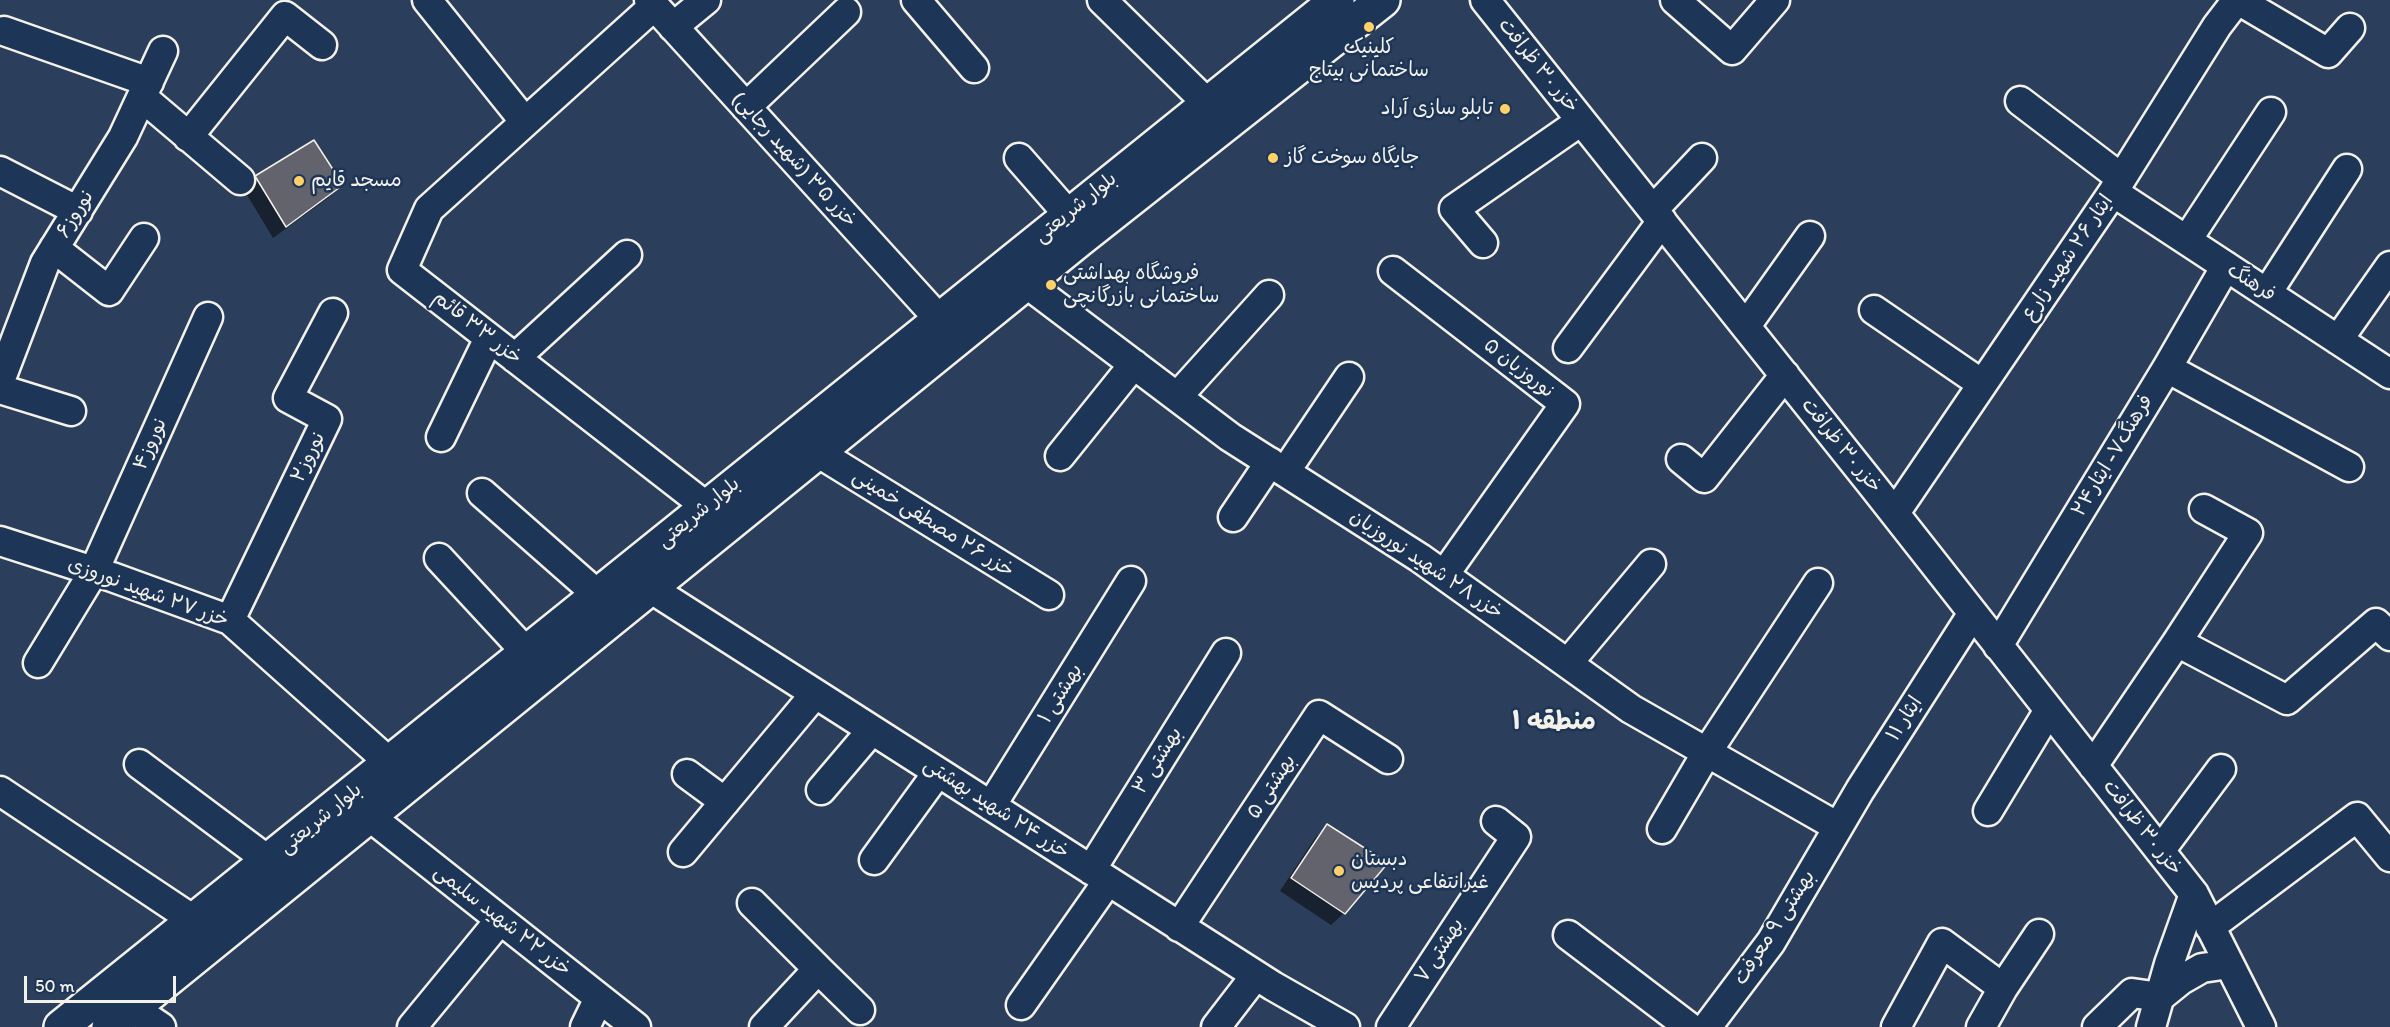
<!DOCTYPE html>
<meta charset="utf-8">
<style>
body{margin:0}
#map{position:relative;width:2390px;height:1027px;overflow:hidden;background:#2b3e5b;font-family:Itim,sans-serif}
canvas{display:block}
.scale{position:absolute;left:24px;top:976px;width:152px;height:27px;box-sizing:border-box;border:3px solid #f4f1e8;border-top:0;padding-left:8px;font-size:18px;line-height:21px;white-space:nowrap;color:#f4f1e8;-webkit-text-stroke:4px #1d3557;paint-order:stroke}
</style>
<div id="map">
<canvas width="2390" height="1027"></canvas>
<div class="scale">50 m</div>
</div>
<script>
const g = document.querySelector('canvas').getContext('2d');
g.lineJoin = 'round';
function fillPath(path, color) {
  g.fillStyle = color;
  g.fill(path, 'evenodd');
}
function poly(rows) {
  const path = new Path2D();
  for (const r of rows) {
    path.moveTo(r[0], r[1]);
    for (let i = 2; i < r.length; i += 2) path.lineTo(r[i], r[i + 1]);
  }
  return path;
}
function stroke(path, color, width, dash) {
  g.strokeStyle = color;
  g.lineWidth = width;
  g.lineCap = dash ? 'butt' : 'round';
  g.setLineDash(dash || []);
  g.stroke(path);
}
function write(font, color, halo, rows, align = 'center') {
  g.font = font + ' Itim,"Playpen Sans Arabic",sans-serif';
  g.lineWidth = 5;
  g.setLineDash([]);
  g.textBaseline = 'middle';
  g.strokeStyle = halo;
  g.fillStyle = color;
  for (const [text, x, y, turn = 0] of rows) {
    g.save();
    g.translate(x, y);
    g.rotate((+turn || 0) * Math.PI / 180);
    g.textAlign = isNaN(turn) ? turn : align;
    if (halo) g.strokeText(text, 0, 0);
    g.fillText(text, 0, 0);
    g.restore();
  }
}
const shadow = poly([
 [256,177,341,185,328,198,273,238,244,190],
 [1327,826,1344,913,1331,925,1280,891,1315,838]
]);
const building = poly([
 [314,140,343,185,286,227,255,176,314,140],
 [1327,824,1388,863,1345,914,1291,878,1327,824]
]);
const minor = poly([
 [427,0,525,122],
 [649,0,939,319],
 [916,0,974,68],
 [1102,0,1207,103],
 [1485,0,1873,486,2194,894,2261,1027],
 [1675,0,1732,50,1775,0],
 [2238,0,2328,53,2350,28],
 [654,6,429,209,402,270,707,507],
 [673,27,706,0],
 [4,31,149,82],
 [142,97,240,180],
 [2020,101,2121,178],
 [746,107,846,12],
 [188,137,285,16,322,45],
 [1019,158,1068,214],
 [0,171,78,211],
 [2113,192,2390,374],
 [1653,210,1702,158],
 [2187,240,2271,112],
 [1483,243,1454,209,1581,121],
 [54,248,109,291,144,238],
 [1393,271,1565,404,1444,575],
 [1026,283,1230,437,1420,558,1631,709,1838,827],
 [2267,293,2347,169],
 [1874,310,1982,384],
 [1746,326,1810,236],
 [2338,340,2390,266],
 [1568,348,1662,221],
 [515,358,627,255],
 [2167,368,2349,467],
 [0,381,45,263,123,137,163,51],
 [0,389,71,411],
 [1177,397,1269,295],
 [441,437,489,338],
 [817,452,1049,595],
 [1060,456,1134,364],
 [1681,459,1704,478,1785,375],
 [1285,472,1349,377],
 [482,493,598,595],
 [1895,513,2113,192,2217,26,2237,0],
 [1233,517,1270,462],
 [0,541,112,577,230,620,390,763],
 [439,558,526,652],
 [650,588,1273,986,1345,1027],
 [230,620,327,419,288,398,333,313],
 [2177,642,2287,700,2376,623,2390,636],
 [1998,646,2167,368,2226,266],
 [38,663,94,571,208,317],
 [1568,663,1651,564],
 [139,764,269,861],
 [2093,766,2177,642,2248,533,2204,509],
 [687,774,725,802],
 [821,790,872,730],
 [0,791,195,921,207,936],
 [991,806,1131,581],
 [1988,811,2049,710],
 [369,816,636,1027],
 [1662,829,1707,752,1818,583],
 [2160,851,2221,769],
 [683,852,815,694],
 [874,860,938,772],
 [1091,870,1226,653],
 [752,903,818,969,764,1027],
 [1179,927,1319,715,1388,759],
 [2210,927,2357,817,2390,857],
 [1568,935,1689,1027],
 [818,969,860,1010],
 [2160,997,2181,980,2202,968,2229,964],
 [1021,1005,1108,881],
 [133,1008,161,1027],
 [412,1027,500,920],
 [585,1027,599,998],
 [1216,1027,1256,975],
 [1391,1027,1516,837,1496,821],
 [1707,1027,1771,942,1860,790,1973,613],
 [1896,1027,1942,943,2003,988,2039,934],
 [1981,1027,2003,988],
 [2097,1027,2132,993,2160,997],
 [2151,1027,2169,964,2194,894]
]);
const major = poly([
 [61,1027,1337,0],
 [109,1027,1079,240,1383,0]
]);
const markers = [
 [1369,27,6,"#ffd166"],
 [1505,109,6,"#ffd166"],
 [1273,158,6,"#ffd166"],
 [299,181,6,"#ffd166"],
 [1051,285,6,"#ffd166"],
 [1339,871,6,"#ffd166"]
];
const poiNames = [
 ["کلینیک",1369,48,"center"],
 ["ساختمانی بیتاج",1369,71,"center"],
 ["تابلو سازی آراد",1493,109,"right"],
 ["جایگاه سوخت گاز",1285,158],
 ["مسجد قایم",311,181],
 ["فروشگاه بهداشتی",1063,274],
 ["ساختمانی بازرگانچی",1063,297],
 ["دبستان",1351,860],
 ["غیرانتفاعی پردیس",1351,883]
];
const streetNames = [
 ["خزر ۳۰ ظرافت",1538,66,51],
 ["خزر ۳۵ (شهید رجایی)",794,160,48],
 ["بلوار شریعتی",1076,208,-39],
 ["نوروز۶",76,214,-58],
 ["ایثار ۲۶ شهید زارع",2068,258,-56],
 ["فرهنگ",2251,283,33],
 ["خزر ۳۳ قائم",477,328,38],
 ["نوروزیان ۵",1519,369,38],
 ["نوروز۴",151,444,-66],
 ["خزر ۳۰ ظرافت",1841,446,51],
 ["فرهنگ۷- ایثار۲۴",2113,456,-59],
 ["نوروز۲",309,457,-64],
 ["بلوار شریعتی",699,513,-39],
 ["خزر ۲۶ مصطفی خمینی",933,524,32],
 ["خزر ۲۸ شهید نوروزیان",1426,565,34],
 ["خزر ۲۷ شهید نوروزی",148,593,20],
 ["بهشتی ۱",1061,694,-58],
 ["ایثار ۱۱",1905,719,-57],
 ["بهشتی ۳",1158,761,-58],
 ["بهشتی ۵",1272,787,-57],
 ["خزر ۲۴ شهید بهشتی",996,809,33],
 ["بلوار شریعتی",321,819,-39],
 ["خزر ۳۰ ظرافت",2142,828,52],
 ["خزر ۲۲ شهید سلیمی",502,921,38],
 ["بهشتی ۹ معرفت",1775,928,-57],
 ["بهشتی ۷",1440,951,-57]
];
const districtNames = [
 ["منطقه ۱",1554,722]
];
fillPath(shadow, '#0007');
fillPath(building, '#62636c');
stroke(building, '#f4f1e8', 1.5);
stroke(minor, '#f4f1e8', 33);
stroke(major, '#f4f1e8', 38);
stroke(minor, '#1d3557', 28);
stroke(major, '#1d3557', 33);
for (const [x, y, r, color] of markers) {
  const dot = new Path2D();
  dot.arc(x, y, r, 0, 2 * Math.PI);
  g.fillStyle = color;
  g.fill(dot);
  stroke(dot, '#1d3557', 2);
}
write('20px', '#f4f1e8', '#1d3557', poiNames, 'left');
write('20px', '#f4f1e8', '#1d3557', streetNames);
write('bold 26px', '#f4f1e8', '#1d3557', districtNames);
</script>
